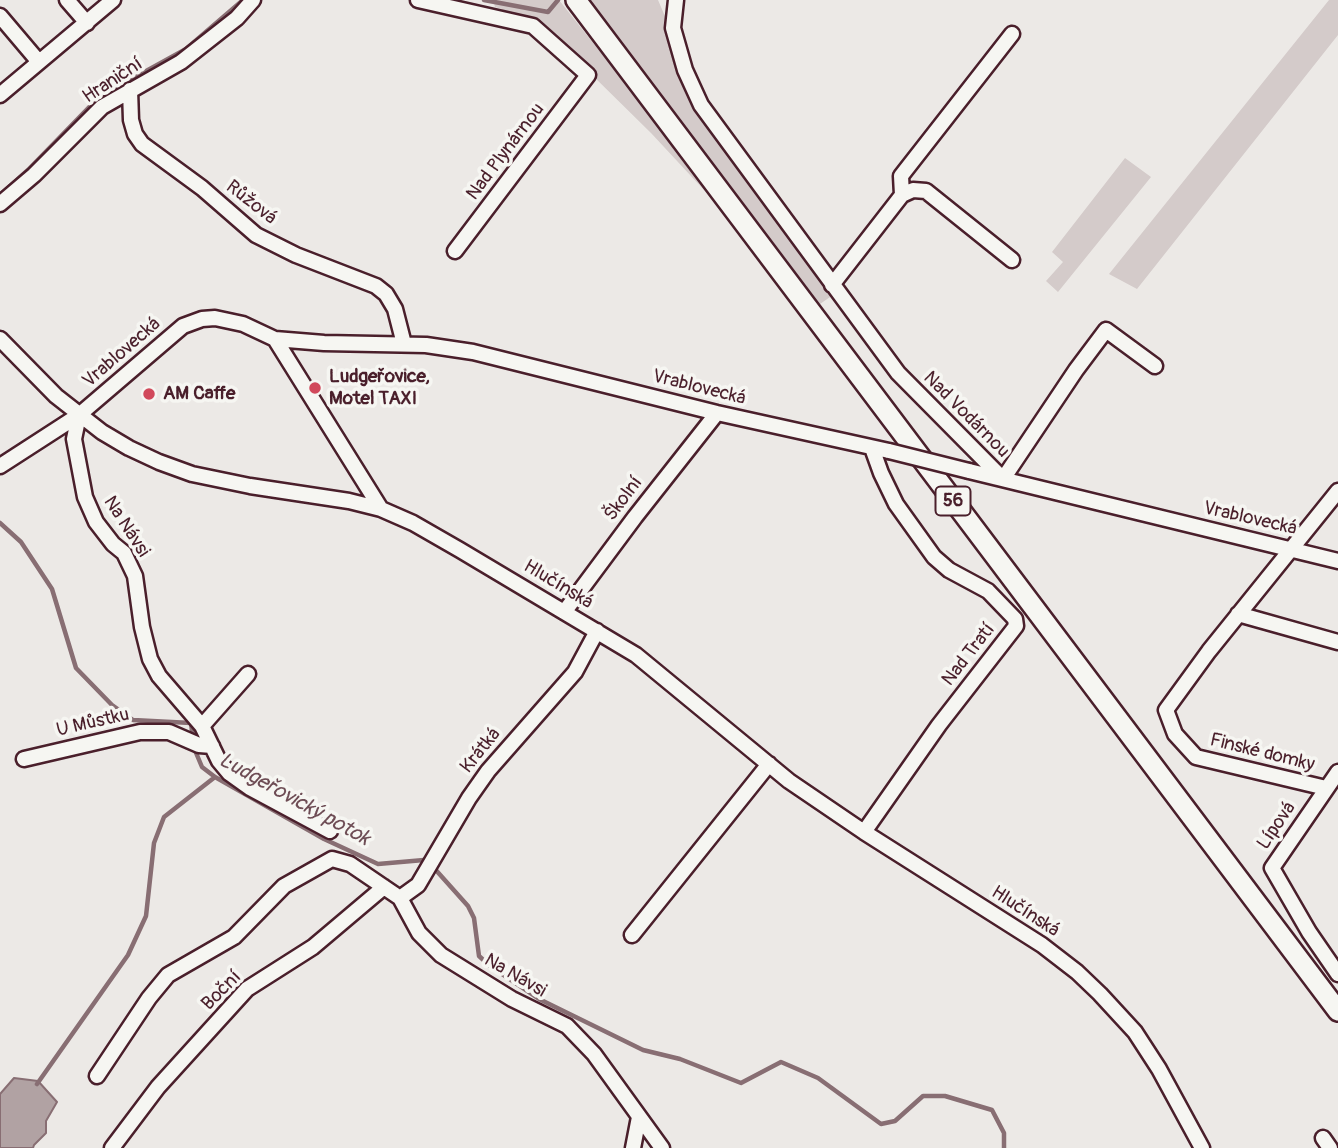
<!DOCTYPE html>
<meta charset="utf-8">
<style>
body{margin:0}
canvas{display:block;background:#ece9e6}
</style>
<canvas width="1338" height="1148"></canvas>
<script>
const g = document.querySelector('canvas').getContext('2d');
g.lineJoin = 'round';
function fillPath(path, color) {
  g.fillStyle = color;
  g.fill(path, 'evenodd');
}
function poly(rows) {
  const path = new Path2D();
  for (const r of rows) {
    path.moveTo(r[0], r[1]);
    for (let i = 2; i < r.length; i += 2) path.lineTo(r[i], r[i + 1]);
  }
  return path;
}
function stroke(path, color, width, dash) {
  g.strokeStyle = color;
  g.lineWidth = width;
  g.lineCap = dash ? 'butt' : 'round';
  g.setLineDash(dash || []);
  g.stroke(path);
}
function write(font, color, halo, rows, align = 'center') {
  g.font = font + ' Pangolin,sans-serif';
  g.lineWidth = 7;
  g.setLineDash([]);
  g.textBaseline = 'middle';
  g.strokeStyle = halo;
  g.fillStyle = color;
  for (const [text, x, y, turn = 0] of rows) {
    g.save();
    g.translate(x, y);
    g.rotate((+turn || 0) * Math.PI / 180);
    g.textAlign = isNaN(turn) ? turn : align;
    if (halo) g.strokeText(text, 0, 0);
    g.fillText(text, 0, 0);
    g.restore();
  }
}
const green = poly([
 [493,0,559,0,621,78,704,190,651,133,588,71,504,14,502,9,495,7],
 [590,0,658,0,667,21,675,60,833,295,820,304],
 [1329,0,1338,0,1338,35,1137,289,1109,274],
 [1125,158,1151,177,1058,292,1046,281,1063,262,1052,252]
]);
const water = poly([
 [14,1078,38,1081,57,1102,46,1121,46,1133,34,1145,33,1148,0,1148,0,1094,14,1078]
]);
const stream = poly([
 [484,0,548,12,558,0],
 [0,195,28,170,99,97,186,49,243,0],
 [0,523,21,542,52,589,76,668,112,705,133,720,191,723,193,739],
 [194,748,202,767,215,777,324,839,378,864,424,860],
 [434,868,468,906,474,918,479,956,490,966,539,999,643,1050,680,1059,741,1083,781,1062,818,1078,881,1124,895,1121,923,1096,945,1096,992,1110,1004,1133,1004,1148],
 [37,1084,128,955,146,916,154,843,164,817,215,777]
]);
const minor = poly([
 [67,0,87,23],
 [418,0,533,26,588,75,455,251],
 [676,0,673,28,685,70,701,105,898,373,1003,479,1076,370,1106,330,1155,366],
 [0,16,39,62],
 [130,90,131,120,135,134,142,144,202,188,256,235,296,255,376,286,386,294,395,309,404,344],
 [0,95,113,0],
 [902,195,901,176,1012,34],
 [0,204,34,175,102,107,181,62,237,18,253,0],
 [832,285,902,195,913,190,926,191,1012,260],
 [0,339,56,396,102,432,129,448,159,462,192,474,250,486,349,501,381,509,413,523,460,550,636,655,789,781,864,832,1042,945,1077,972,1100,994,1135,1032,1159,1069,1202,1148],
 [275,339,381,509],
 [79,415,74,439,85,497,96,522,113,544,124,553,135,576,142,627,150,659,159,676,202,726,219,761,229,773,250,788,330,831],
 [0,466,79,415,183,326,202,319,215,318,243,324,275,339,324,343,426,345,473,352,717,413,889,451],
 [969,471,1338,561],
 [565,611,635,517,717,413],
 [1238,614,1338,642],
 [202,726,248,674],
 [24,759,140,732,169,732,199,745,212,746],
 [1338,772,1272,868,1309,932,1338,974],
 [1326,788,1196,757,1175,734,1166,710,1209,651,1338,491],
 [864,832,939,725,1016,626,1015,619,988,591,949,570,934,557,896,504,881,473,872,448],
 [400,898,418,885,469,798,488,771,575,672,597,631],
 [632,935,769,764],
 [97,1076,149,998,168,975,234,937,284,886,332,859,350,864,400,898,419,933,441,955,512,999,567,1026,594,1054,662,1148],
 [1323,1138,1330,1148],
 [112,1148,158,1087,247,989,313,947,384,887],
 [633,1148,639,1117]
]);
const major = poly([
 [576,0,1338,1011]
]);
const minorBridge = poly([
 [889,451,969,471]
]);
const markers = [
 [315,388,7,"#d1495b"],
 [149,394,7,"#d1495b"]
];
const shields = [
 [953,501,35]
];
const shieldNames = [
 ["56",953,501]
];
const streetNames = [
 ["Hraniční",113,81,-33],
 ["Nad Plynárnou",506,152,-53],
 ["Růžová",251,203,38],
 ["Vrablovecká",122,353,-41],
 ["Vrablovecká",699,388,14],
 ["Nad Vodárnou",966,415,45],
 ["Školní",624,499,-53],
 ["Vrablovecká",1250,519,13],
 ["Na Návsi",126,527,57],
 ["Hlučínská",558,585,31],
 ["Nad Tratí",969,655,-52],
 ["U Můstku",93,723,-13],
 ["Krátká",481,751,-51],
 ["Finské domky",1262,753,14],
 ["Lípová",1277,826,-56],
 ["Hlučínská",1025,912,33],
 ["Na Návsi",515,976,30],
 ["Boční",222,991,-45]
];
const poiNames = [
 ["Ludgeřovice,",329,377],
 ["Motel TAXI",329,399],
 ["AM Caffe",163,394]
];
const waterNames = [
 ["Ludgeřovický potok",294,800,29]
];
fillPath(green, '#d4cbca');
fillPath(water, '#b1a2a3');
stroke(water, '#886e73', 2);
stroke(stream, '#886e73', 4.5);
stroke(minor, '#4a1f2b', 19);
stroke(major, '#4a1f2b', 24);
stroke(minor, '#f6f6f2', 14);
stroke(major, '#f6f6f2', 19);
stroke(minorBridge, '#4a1f2b', 19, []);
stroke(minorBridge, '#f6f6f2', 14);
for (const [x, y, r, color] of markers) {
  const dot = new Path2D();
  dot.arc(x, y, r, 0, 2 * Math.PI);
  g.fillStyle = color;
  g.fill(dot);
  stroke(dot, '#f6f6f2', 2.5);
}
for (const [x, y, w] of shields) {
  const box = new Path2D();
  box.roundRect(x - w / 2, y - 14.5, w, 29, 5);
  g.fillStyle = '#f6f6f2';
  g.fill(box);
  stroke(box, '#4a1f2b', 2);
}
write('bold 18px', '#4a1f2b', null, shieldNames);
write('19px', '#4a1f2b', '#f6f6f2', streetNames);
write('bold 19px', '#4a1f2b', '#f6f6f2', poiNames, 'left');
write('italic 21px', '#6e4d55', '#f6f6f2', waterNames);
</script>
